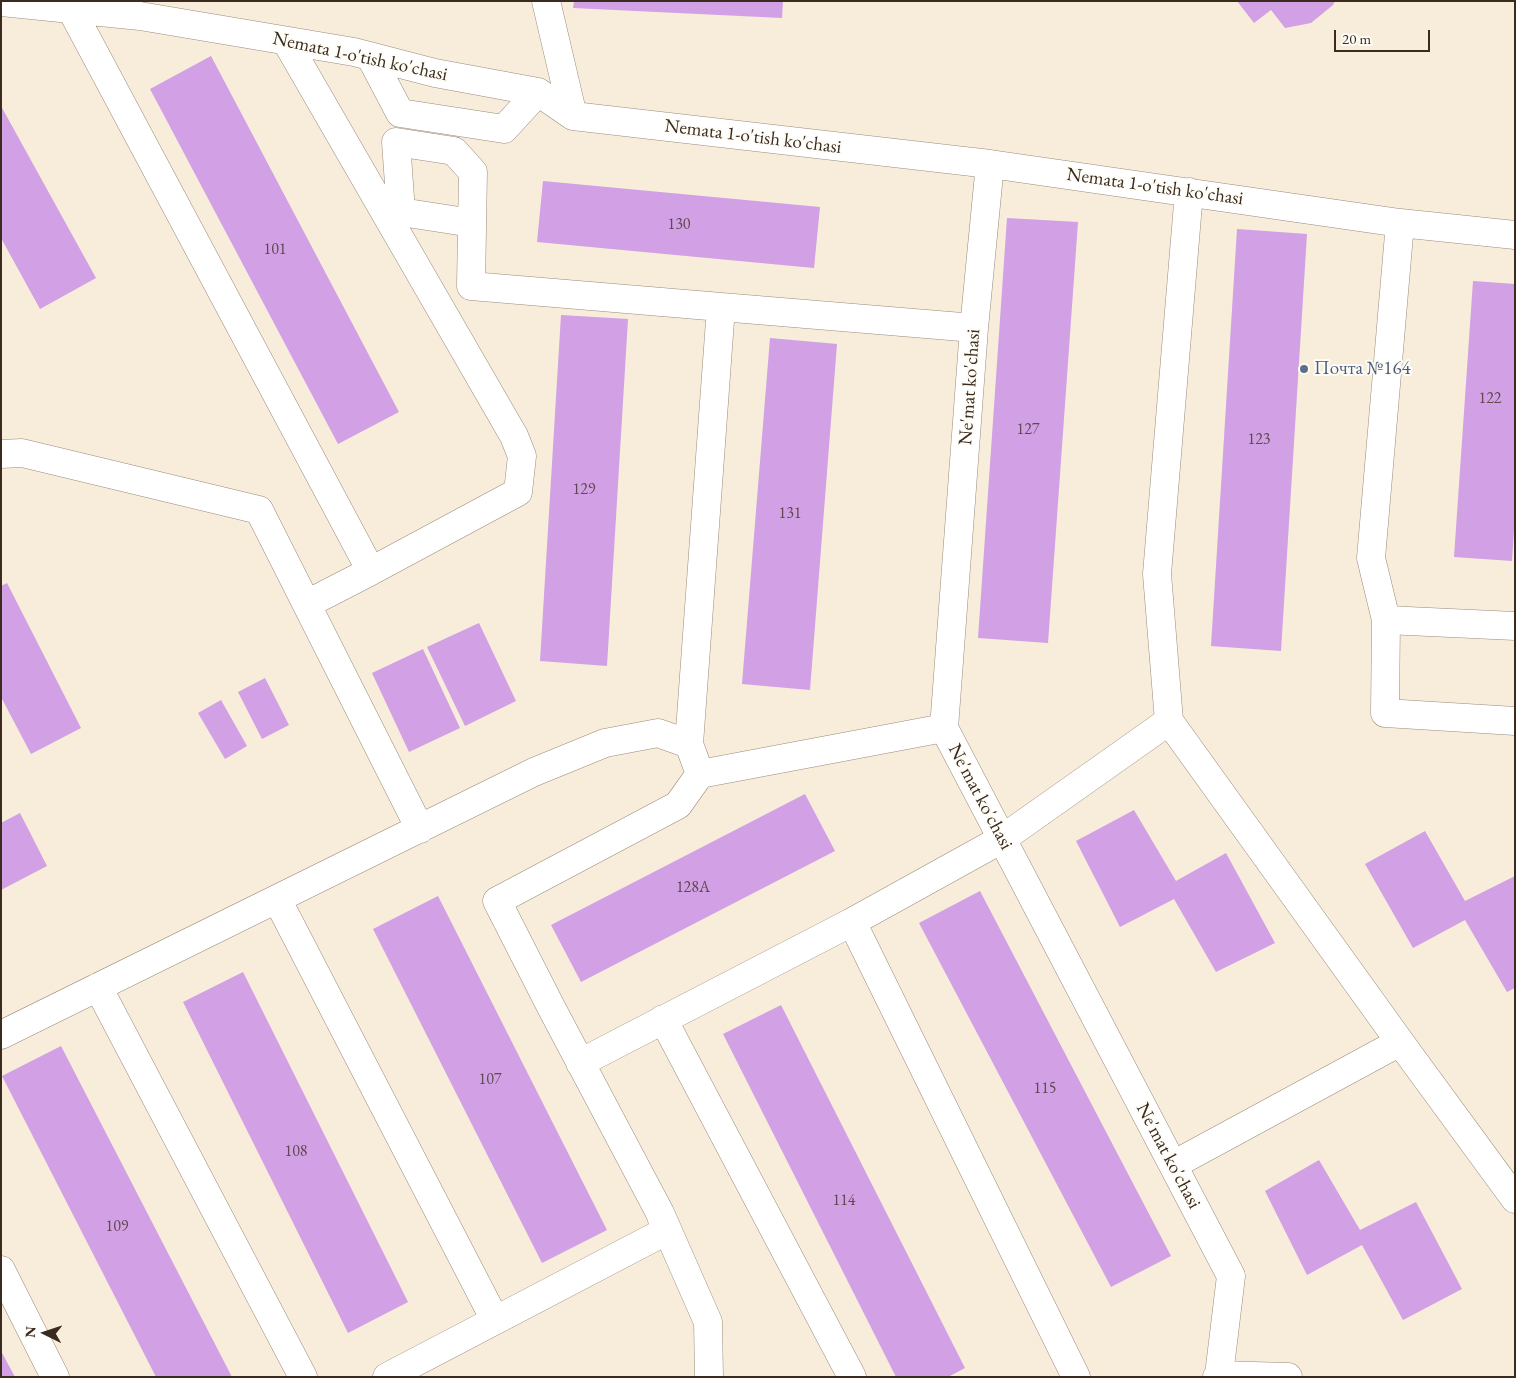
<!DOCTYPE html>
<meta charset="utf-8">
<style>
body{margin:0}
#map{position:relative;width:1516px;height:1378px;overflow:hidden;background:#f8ecdb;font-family:"EB Garamond",serif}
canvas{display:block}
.frame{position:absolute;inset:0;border:2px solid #3b2a1e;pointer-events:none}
.north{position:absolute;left:20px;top:1308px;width:50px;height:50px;-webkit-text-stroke:4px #fdfcf7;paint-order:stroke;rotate:274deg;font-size:14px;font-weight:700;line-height:20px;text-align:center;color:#3b2a1e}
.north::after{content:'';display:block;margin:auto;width:18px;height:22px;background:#3b2a1e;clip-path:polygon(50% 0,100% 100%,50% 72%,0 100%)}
.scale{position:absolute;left:1334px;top:30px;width:96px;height:22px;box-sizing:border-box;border:2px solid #3b2a1e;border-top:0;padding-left:6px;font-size:15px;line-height:18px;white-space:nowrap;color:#3b2a1e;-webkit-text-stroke:4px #fdfcf7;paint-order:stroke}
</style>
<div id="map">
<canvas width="1516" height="1378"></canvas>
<div class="frame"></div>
<div class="north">N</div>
<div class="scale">20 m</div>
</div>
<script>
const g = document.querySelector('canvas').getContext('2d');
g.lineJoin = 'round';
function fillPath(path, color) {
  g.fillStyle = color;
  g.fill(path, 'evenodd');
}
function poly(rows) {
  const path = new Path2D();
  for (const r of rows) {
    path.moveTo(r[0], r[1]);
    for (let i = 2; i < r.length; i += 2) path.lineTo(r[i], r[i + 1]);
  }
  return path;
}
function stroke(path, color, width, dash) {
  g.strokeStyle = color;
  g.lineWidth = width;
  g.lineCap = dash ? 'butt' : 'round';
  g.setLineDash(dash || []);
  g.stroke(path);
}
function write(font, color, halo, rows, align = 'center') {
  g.font = font + ' "EB Garamond",serif';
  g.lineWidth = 4;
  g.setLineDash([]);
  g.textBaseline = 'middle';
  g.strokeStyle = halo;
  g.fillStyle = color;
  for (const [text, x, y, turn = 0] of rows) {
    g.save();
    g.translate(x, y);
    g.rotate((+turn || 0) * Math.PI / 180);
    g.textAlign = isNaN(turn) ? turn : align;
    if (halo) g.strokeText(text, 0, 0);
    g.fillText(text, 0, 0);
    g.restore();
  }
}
const building = poly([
 [574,1,783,1,782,18,573,8],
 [1237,1,1335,1,1333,5,1311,23,1285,28,1271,10,1254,23],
 [211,56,399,412,338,444,150,89],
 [1,106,96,278,40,309,1,238],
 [543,181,820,207,814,268,537,242],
 [1007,218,1078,222,1048,643,978,638],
 [1237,229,1307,234,1281,651,1211,646],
 [1473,281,1515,284,1515,514,1512,561,1454,557],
 [561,315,628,319,607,666,540,661],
 [770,338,837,344,810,690,742,684],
 [7,583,81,728,31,754,1,697,1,586],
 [479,623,516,701,465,726,427,647],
 [423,649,460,728,409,752,372,673],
 [265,678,289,725,262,739,238,692],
 [221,700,247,746,225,759,198,713],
 [805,794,835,851,581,982,551,925],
 [1134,810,1176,881,1226,853,1275,943,1216,972,1174,899,1120,927,1076,841],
 [20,813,47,866,1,890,1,823],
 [1425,831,1465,901,1515,876,1515,988,1507,992,1465,920,1413,948,1365,864],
 [980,891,1171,1256,1111,1287,919,923],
 [438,896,607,1230,542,1263,373,929],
 [243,972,408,1302,348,1333,183,1002],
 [781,1005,965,1368,948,1377,896,1377,723,1034],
 [61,1046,232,1377,156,1377,2,1076],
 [1319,1160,1360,1230,1416,1202,1462,1289,1403,1320,1362,1245,1307,1275,1265,1191],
 [1,1351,15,1377,1,1377]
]);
const minor = poly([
 [546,1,573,116],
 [1,2,140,16,354,52,435,73,538,92,573,116,990,164,1400,223,1515,235],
 [71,9,371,571,307,604],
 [286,41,514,436,522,456,518,492,371,571],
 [370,56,400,113,504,129,538,92],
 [990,164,974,328,944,728,1231,1276,1219,1375,1217,1377],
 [472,223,401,212,396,142,454,151,473,172,471,286,721,307,689,744],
 [721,307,974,328],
 [1,454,22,453,259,510,420,829],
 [1386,620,1371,558,1400,223],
 [1515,626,1386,620,1385,713,1515,721],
 [1169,721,1157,574,1189,192],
 [700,774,944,728],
 [277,899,495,1320],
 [852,922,1002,839,1169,721,1400,1042,1173,1165],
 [98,987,303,1377],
 [663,1019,852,1377],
 [1,1035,534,772,605,743,658,733,689,744,700,774,678,805,497,901,551,1007,660,1213,708,1322,709,1377],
 [1400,1042,1515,1199],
 [580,1063,852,922,1076,1377],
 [1,1270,55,1377],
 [1219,1375,1288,1377],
 [387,1377,666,1231,660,1213]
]);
const markers = [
 [1304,369,5,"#5c6f8a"]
];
const numberNames = [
 ["130",679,225],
 ["101",275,250],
 ["122",1490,399],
 ["127",1028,430],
 ["123",1259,440],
 ["129",584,490],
 ["131",790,514],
 ["128A",693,888],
 ["107",490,1080],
 ["115",1045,1089],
 ["108",296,1152],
 ["114",844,1201],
 ["109",117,1227]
];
const streetNames = [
 ["Nemata 1-o'tish ko'chasi",360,57,12],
 ["Nemata 1-o'tish ko'chasi",753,137,7],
 ["Nemata 1-o'tish ko'chasi",1155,187,8],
 ["Ne'mat ko'chasi",970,387,-86],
 ["Ne'mat ko'chasi",980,797,62],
 ["Ne'mat ko'chasi",1168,1156,62]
];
const serviceNames = [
 ["Почта №164",1314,369]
];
fillPath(building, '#d1a0e5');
stroke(minor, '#9a8b7c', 29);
stroke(minor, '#fff', 28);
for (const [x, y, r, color] of markers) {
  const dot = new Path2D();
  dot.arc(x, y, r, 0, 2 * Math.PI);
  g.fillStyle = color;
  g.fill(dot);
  stroke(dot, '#fdfcf7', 2);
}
write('16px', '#604850', null, numberNames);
write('19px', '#3b2a1e', '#fdfcf7', streetNames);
write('19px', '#4e5e75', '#fdfcf7', serviceNames, 'left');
</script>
